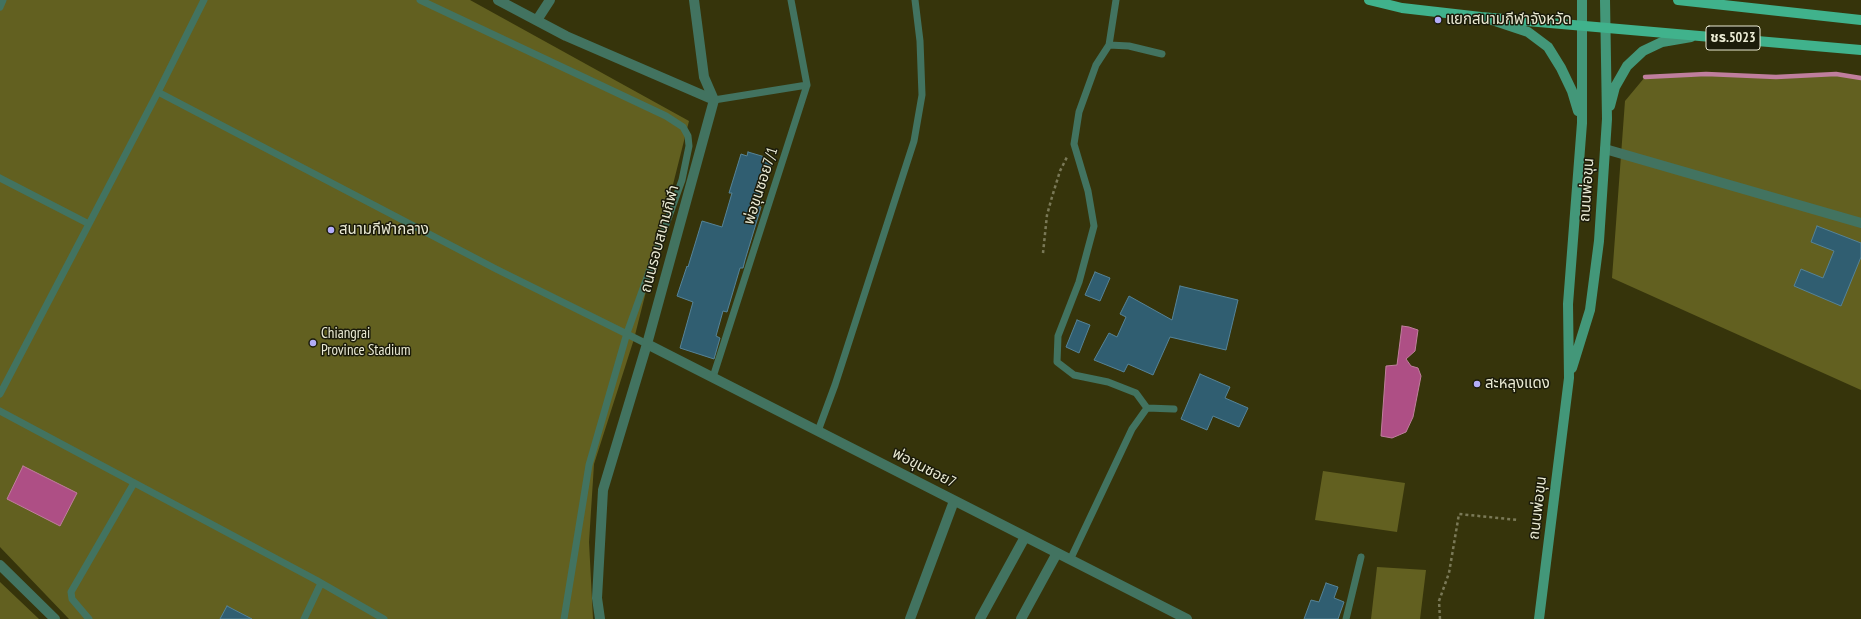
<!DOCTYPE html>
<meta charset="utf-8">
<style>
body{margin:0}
canvas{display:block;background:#36340b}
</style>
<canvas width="1861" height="619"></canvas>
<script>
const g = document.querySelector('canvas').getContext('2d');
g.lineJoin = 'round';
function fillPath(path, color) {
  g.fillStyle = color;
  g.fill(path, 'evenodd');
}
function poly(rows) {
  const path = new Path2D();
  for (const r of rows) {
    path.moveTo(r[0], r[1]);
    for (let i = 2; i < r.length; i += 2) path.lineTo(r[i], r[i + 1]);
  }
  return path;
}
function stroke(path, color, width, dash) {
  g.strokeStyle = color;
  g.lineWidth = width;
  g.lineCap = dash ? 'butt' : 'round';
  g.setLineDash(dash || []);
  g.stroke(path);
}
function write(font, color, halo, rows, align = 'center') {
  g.font = font + ' "PT Sans Narrow","Noto Sans Thai",sans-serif';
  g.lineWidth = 3;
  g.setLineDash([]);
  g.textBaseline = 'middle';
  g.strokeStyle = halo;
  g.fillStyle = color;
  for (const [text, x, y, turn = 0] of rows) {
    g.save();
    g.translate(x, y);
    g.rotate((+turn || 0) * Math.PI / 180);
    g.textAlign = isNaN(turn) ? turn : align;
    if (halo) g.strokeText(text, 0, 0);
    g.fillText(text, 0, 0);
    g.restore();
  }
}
const green = poly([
 [0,0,470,0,689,121,634,339,594,464,589,542,593,619,69,619,0,547],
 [1836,74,1861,78,1861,390,1612,278,1625,101,1645,77],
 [1323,471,1405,483,1397,532,1315,520],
 [1377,567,1426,570,1420,619,1371,619],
 [0,582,39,619,0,619]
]);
const water = poly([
 [1402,326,1409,327,1418,330,1415,351,1406,359,1411,366,1418,368,1421,376,1413,417,1406,432,1392,438,1381,436,1386,366,1397,365,1402,326],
 [23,466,77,493,60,526,7,499,23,466]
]);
const stream = poly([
 [1645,77,1706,74,1776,77,1836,74,1861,78]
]);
const building = poly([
 [748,152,765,157,764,160,772,163,758,206,761,207,745,260,743,268,740,268,727,312,723,311,716,336,720,338,714,359,680,348,693,302,677,296,687,266,688,267,702,221,722,227,732,193,729,193,741,154,747,156,748,152],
 [1817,226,1861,243,1861,257,1841,306,1794,286,1801,269,1823,278,1834,251,1811,242,1817,226],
 [1095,272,1110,278,1100,301,1085,295,1095,272],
 [1180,286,1238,300,1226,350,1170,337,1153,375,1128,364,1124,372,1094,360,1109,333,1117,337,1126,317,1120,314,1129,296,1172,320,1180,286],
 [1077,320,1090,325,1079,353,1066,347,1077,320],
 [1200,374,1230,387,1225,398,1248,408,1239,427,1213,416,1207,430,1181,419,1200,374],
 [1326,583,1338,587,1334,598,1344,602,1338,619,1304,619,1311,600,1319,602,1326,583],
 [227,606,252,619,220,619,227,606]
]);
const path = poly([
 [1043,253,1047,215,1052,197,1060,171,1067,157],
 [1440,619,1439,601,1449,573,1459,514,1518,520]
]);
const service = poly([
 [420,0,666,116,683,127,688,136,689,146,682,180,627,333,589,465,564,619],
 [1116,0,1109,45,1096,65,1079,112,1074,144,1088,191,1094,226,1079,282,1058,336,1057,362,1074,375,1108,382,1136,393,1147,408],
 [0,7,3,0],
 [1109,45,1129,46,1162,54],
 [158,92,496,269,647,344],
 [714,100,807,85],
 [0,178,89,224],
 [713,377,807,85,791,0],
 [0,394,158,92,204,0],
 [1147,408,1174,409],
 [0,411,316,580,384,619],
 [818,431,835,385,914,141,922,95,920,41,915,0],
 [1070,560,1132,429,1147,408],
 [89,619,72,599,71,592,134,483],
 [304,619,321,583],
 [1346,619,1361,557]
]);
const minor = poly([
 [498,0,566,36,714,100,647,344,603,490,597,598,600,619],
 [694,0,704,77,714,100],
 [537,20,550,0],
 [1605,149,1861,223],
 [647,344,1187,619],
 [0,565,55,619],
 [910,619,954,501],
 [980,619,1025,537],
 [1021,619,1057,553]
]);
const secondary = poly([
 [1492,20,1528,32,1548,47,1561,68,1572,91,1578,111],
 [1610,106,1615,87,1627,66,1643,51,1662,42,1691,37],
 [1572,368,1590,310,1599,241,1607,119,1605,0],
 [1539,619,1569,378,1568,304,1582,123,1582,0]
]);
const primary = poly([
 [1369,0,1402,8,1481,17,1861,50],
 [1678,0,1861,20]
]);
const markers = [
 [1438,20,4,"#b3adf9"],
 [331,230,4,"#b3adf9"],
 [313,343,4,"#b3adf9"],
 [1477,384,4,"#b3adf9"]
];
const shields = [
 [1733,38,54]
];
const shieldNames = [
 ["ชร.5023",1733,38]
];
const poiNames = [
 ["แยกสนามกีฬาจังหวัด",1446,20],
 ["สนามกีฬากลาง",339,230],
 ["Chiangrai",321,334],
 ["Province Stadium",321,351],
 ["สะหลุงแดง",1485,384]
];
const streetNames = [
 ["พ่อขุนซอย7/1",761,186,-72],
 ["ถนนพ่อขุน",1587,190,-86],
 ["ถนนรอบสนามกีฬา",660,239,-75],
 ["พ่อขุนซอย7",924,468,27],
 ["ถนนพ่อขุน",1538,508,-83]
];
fillPath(green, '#626020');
fillPath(water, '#ae4f85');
stroke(water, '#c07e9d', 1);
stroke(stream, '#c07e9d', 4.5);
fillPath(building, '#305e71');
stroke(building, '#558397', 1);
stroke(path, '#7a7957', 2.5, [3, 3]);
stroke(service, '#427360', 7);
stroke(minor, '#427360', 10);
stroke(secondary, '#439779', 10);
stroke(primary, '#40b28c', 10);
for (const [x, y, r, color] of markers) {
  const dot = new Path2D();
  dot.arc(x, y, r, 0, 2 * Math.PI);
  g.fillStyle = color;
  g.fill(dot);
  stroke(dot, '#1b1b0a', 1.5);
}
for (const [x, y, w] of shields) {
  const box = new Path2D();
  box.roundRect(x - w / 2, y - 12, w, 24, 3);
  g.fillStyle = '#1b1b0a';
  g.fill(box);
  stroke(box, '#eaead4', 1);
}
write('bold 14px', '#eaead4', null, shieldNames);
write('15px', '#eaead4', '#1b1b0a', poiNames, 'left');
write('15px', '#eaead4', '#1b1b0a', streetNames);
</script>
